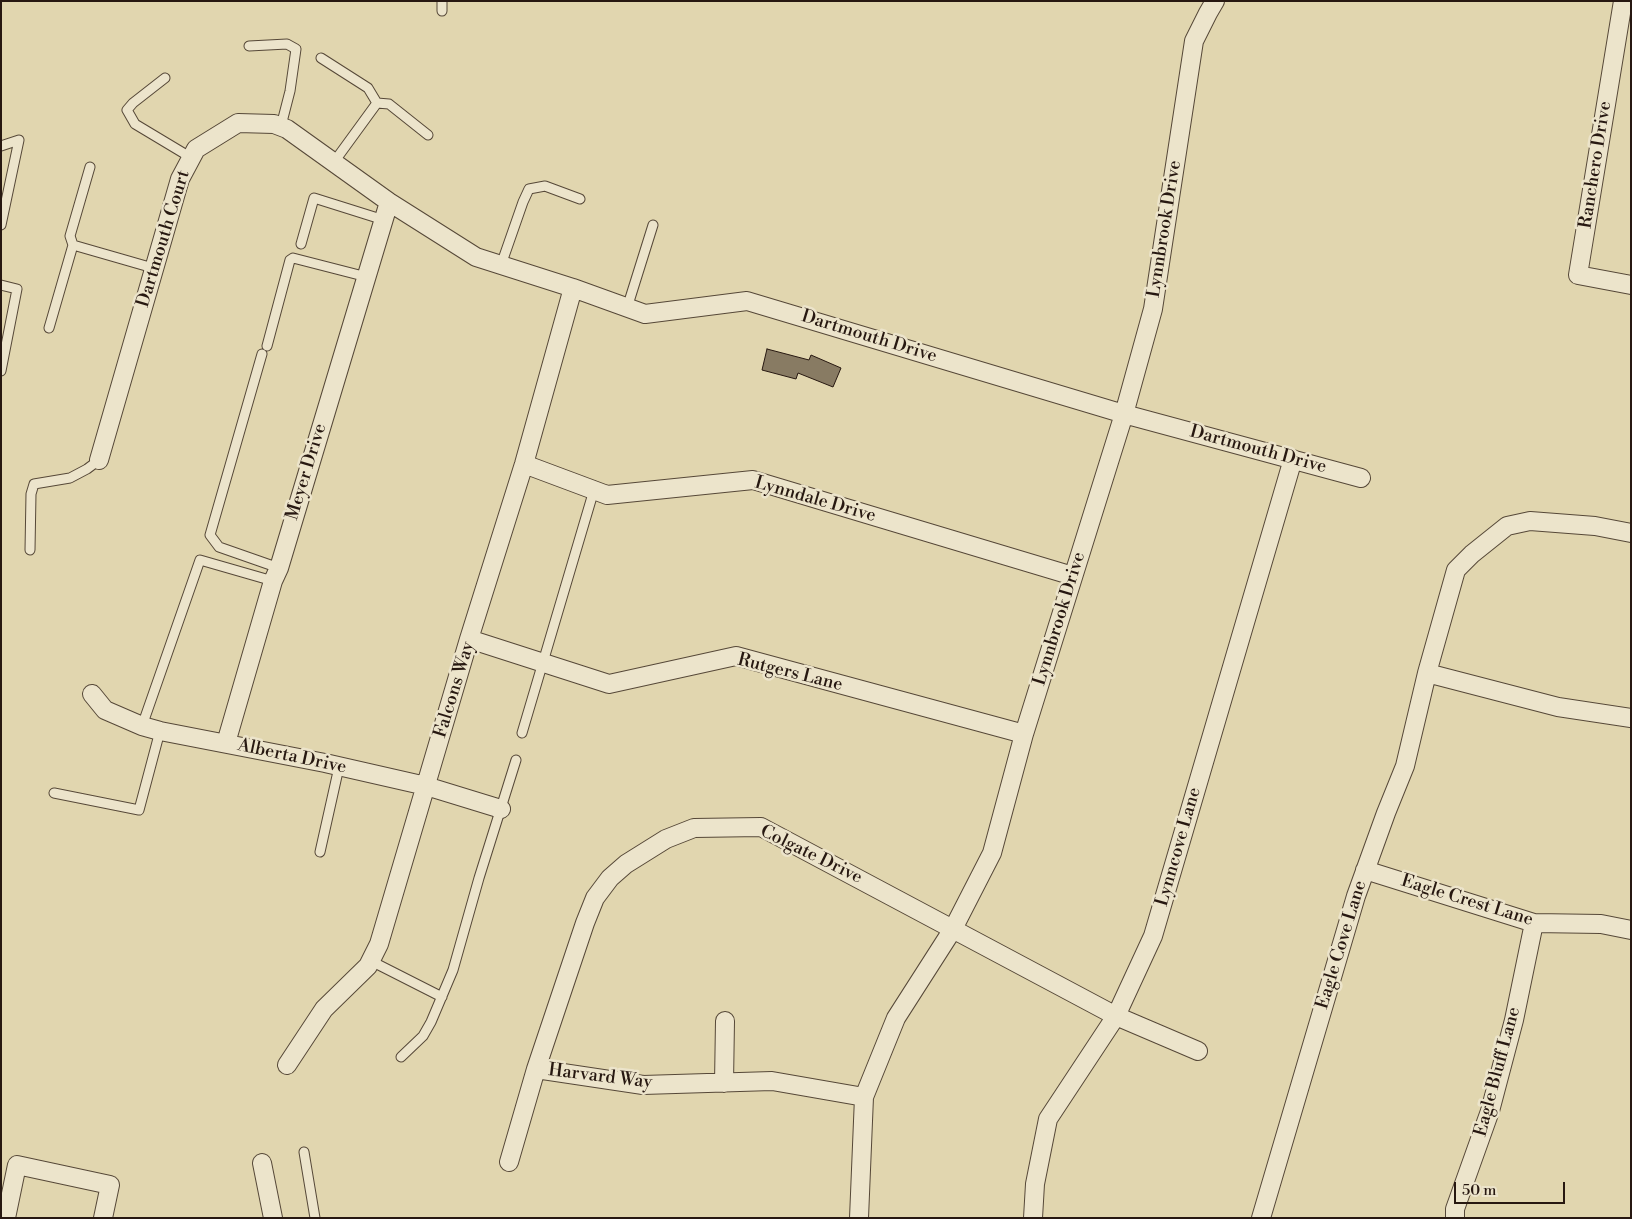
<!DOCTYPE html>
<style>
body{margin:0}
#map{position:relative;width:1632px;height:1219px;overflow:hidden;background:#e1d6af;font-family:"Libre Bodoni",serif}
canvas{display:block}
.frame{position:absolute;inset:0;border:2px solid #271811;pointer-events:none}
.scale{position:absolute;left:1454px;top:1182px;width:111px;height:22px;box-sizing:border-box;border:2px solid #271811;border-top:0;padding-left:6px;font-size:15px;line-height:18px;white-space:nowrap;color:#271811;-webkit-text-stroke:4px #ece4cb;paint-order:stroke}
</style>
<div id="map">
<canvas width="1632" height="1219"></canvas>
<div class="frame"></div>
<div class="scale">50 m</div>
</div>
<script>
const g = document.querySelector('canvas').getContext('2d');
g.lineJoin = 'round';
function fillPath(path, color) {
  g.fillStyle = color;
  g.fill(path, 'evenodd');
}
function poly(rows) {
  const path = new Path2D();
  for (const r of rows) {
    path.moveTo(r[0], r[1]);
    for (let i = 2; i < r.length; i += 2) path.lineTo(r[i], r[i + 1]);
  }
  return path;
}
function stroke(path, color, width, dash) {
  g.strokeStyle = color;
  g.lineWidth = width;
  g.lineCap = dash ? 'butt' : 'round';
  g.setLineDash(dash || []);
  g.stroke(path);
}
function write(font, color, halo, rows, align = 'center') {
  g.font = font + ' "Libre Bodoni",serif';
  g.lineWidth = 5;
  g.setLineDash([]);
  g.textBaseline = 'middle';
  g.strokeStyle = halo;
  g.fillStyle = color;
  for (const [text, x, y, turn = 0] of rows) {
    g.save();
    g.translate(x, y);
    g.rotate((+turn || 0) * Math.PI / 180);
    g.textAlign = isNaN(turn) ? turn : align;
    if (halo) g.strokeText(text, 0, 0);
    g.fillText(text, 0, 0);
    g.restore();
  }
}
const building = poly([
 [767,349,809,360,811,355,841,368,833,387,798,373,796,379,762,370,767,349]
]);
const service = poly([
 [442,1,442,11],
 [249,46,287,44,296,49,290,91,281,126],
 [321,58,368,88,377,103],
 [165,78,133,103,127,110,135,124,190,157],
 [1,146,19,140,1,225],
 [334,162,377,103,389,104,428,135],
 [90,167,70,236,73,245,153,268],
 [301,244,314,198,384,220],
 [501,265,523,202,529,189,545,186,580,199],
 [1,285,17,289,1,371],
 [627,308,653,225],
 [49,328,73,245],
 [267,346,290,260,293,258,367,277],
 [262,354,210,535,219,547,279,568],
 [30,550,31,494,34,484,70,478,87,469,99,460],
 [142,726,200,560,273,581],
 [522,733,594,490],
 [54,793,139,810,160,731],
 [320,852,339,767],
 [371,961,442,997],
 [401,1057,423,1036,431,1022,453,970,479,878,516,760],
 [304,1152,315,1218]
]);
const minor = poly([
 [1623,1,1578,275,1631,285],
 [99,460,180,179,196,149,238,123,274,124,287,129,389,202,476,257,573,288,645,314,747,301,1124,414,1361,478],
 [524,464,607,495,753,480,1073,576],
 [469,639,609,684,736,656,1024,734],
 [1427,673,1558,707,1631,718],
 [92,694,105,710,142,726,160,731,325,763,426,786,501,809],
 [226,743,273,581,279,568,389,202],
 [1365,870,1534,923,1601,924,1631,930],
 [287,1065,324,1009,368,966,379,944,469,639,524,464,573,288],
 [536,1069,643,1085,772,1081,864,1097],
 [724,1083,725,1021],
 [509,1162,536,1069,585,923,595,898,610,878,626,864,666,839,694,828,761,827,1116,1016,1198,1051],
 [262,1163,273,1218],
 [6,1218,17,1165,110,1185,103,1218],
 [859,1218,864,1097,896,1018,953,929,992,853,1024,734,1124,414,1153,309,1194,41,1208,13,1215,1],
 [1033,1218,1035,1184,1048,1119,1116,1016,1153,936,1293,459],
 [1261,1218,1356,896,1386,813,1405,766,1427,673,1456,570,1472,554,1507,526,1530,521,1595,526,1631,533],
 [1455,1218,1455,1209,1490,1111,1514,1020,1534,923]
]);
const streetNames = [
 ["Ranchero Drive",1596,165,-81],
 ["Lynnbrook Drive",1165,229,-81],
 ["Dartmouth Court",164,239,-73],
 ["Dartmouth Drive",869,337,17],
 ["Dartmouth Drive",1258,450,15],
 ["Meyer Drive",307,472,-73],
 ["Lynndale Drive",815,500,16],
 ["Lynnbrook Drive",1060,619,-73],
 ["Rutgers Lane",790,673,14],
 ["Falcons Way",455,690,-73],
 ["Alberta Drive",292,757,12],
 ["Lynncove Lane",1179,847,-74],
 ["Colgate Drive",811,855,26],
 ["Eagle Crest Lane",1467,901,17],
 ["Eagle Cove Lane",1342,945,-73],
 ["Eagle Bluff Lane",1498,1072,-75],
 ["Harvard Way",600,1077,7]
];
fillPath(building, '#887b63');
stroke(building, '#271811', 1);
stroke(service, '#564838', 11);
stroke(minor, '#564838', 20);
stroke(service, '#ece4cb', 9);
stroke(minor, '#ece4cb', 18);
write('18px', '#271811', '#ece4cb', streetNames);
</script>
